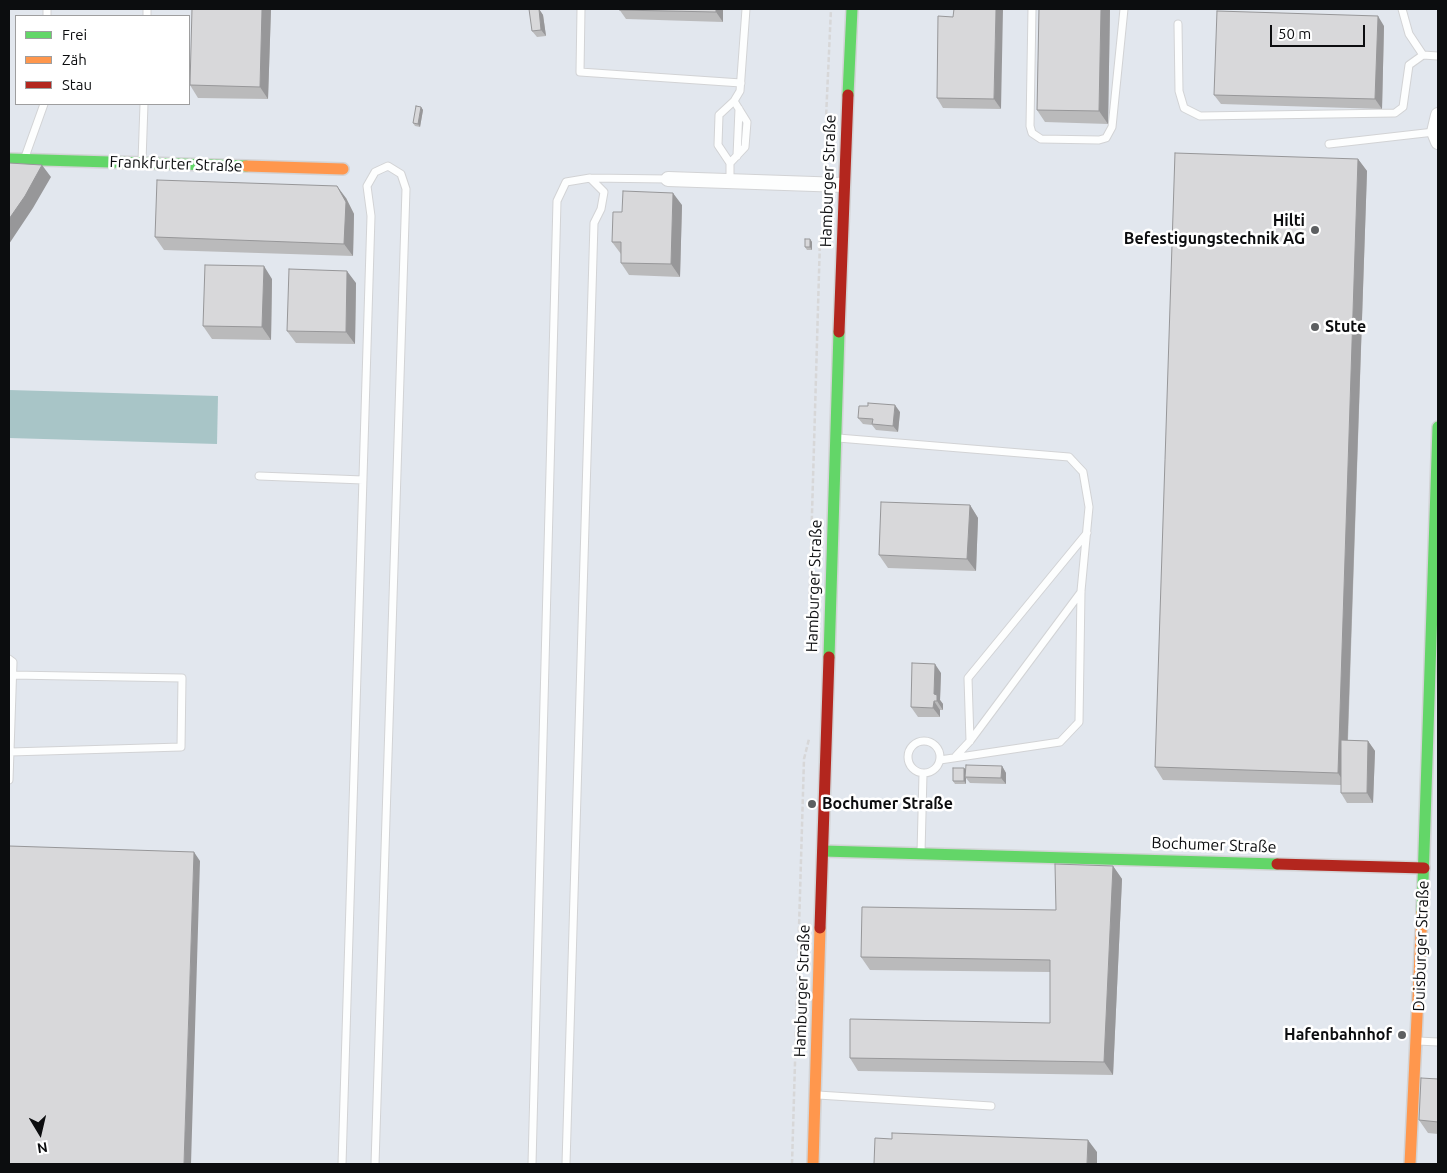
<!DOCTYPE html>
<meta charset="utf-8">
<style>
body{margin:0}
#map{position:relative;width:1447px;height:1173px;overflow:hidden;background:#f4f6f9;font-family:Ubuntu,sans-serif}
canvas{display:block}
.frame{position:absolute;inset:0;border:10px solid #0c0d0f;pointer-events:none}
.legend{position:absolute;left:15px;top:15px;width:175px;height:90px;box-sizing:border-box;background:#fff;border:1px solid #9e9e9f;margin:0;padding:6px 9px;list-style:none;font-size:15px;color:#0c0d0f}
.legend li{display:flex;align-items:center;gap:10px;height:25px}
.legend b{width:25px;border:1px solid #9e9e9f}
.north{position:absolute;left:15px;top:1108px;width:50px;height:50px;-webkit-text-stroke:4px #fff;paint-order:stroke;rotate:171deg;font-size:14px;font-weight:700;line-height:20px;text-align:center;color:#0c0d0f}
.north::after{content:'';display:block;margin:auto;width:18px;height:22px;background:#0c0d0f;clip-path:polygon(50% 0,100% 100%,50% 72%,0 100%)}
.scale{position:absolute;left:1270px;top:25px;width:95px;height:22px;box-sizing:border-box;border:2px solid #0c0d0f;border-top:0;padding-left:6px;font-size:15px;line-height:18px;white-space:nowrap;color:#0c0d0f;-webkit-text-stroke:4px #fff;paint-order:stroke}
</style>
<div id="map">
<canvas width="1447" height="1173"></canvas>
<div class="frame"></div>
<ul class="legend">
<li><b style="height:6px;background:#63d668"></b>Frei</li>
<li><b style="height:6px;background:#ff974d"></b>Zäh</li>
<li><b style="height:6px;background:#b3261e"></b>Stau</li>
</ul>
<div class="north">N</div>
<div class="scale">50 m</div>
</div>
<script>
const g = document.querySelector('canvas').getContext('2d');
g.lineJoin = 'round';
function fillPath(path, color) {
  g.fillStyle = color;
  g.fill(path, 'evenodd');
}
function poly(rows) {
  const path = new Path2D();
  for (const r of rows) {
    if (r.length === 3) {
      path.moveTo(r[0] + r[2], r[1]);
      path.arc(r[0], r[1], r[2], 0, 2 * Math.PI);
      continue;
    }
    path.moveTo(r[0], r[1]);
    for (let i = 2; i < r.length; i += 2) path.lineTo(r[i], r[i + 1]);
  }
  return path;
}
function stroke(path, color, width, dash) {
  g.strokeStyle = color;
  g.lineWidth = width;
  g.lineCap = dash ? 'butt' : 'round';
  g.setLineDash(dash || []);
  g.stroke(path);
}
function write(font, color, halo, rows, align = 'center') {
  g.font = font + ' Ubuntu,sans-serif';
  g.lineWidth = 5;
  g.setLineDash([]);
  g.textBaseline = 'middle';
  g.strokeStyle = halo;
  g.fillStyle = color;
  for (const [text, x, y, turn = 0] of rows) {
    g.save();
    g.translate(x, y);
    g.rotate((+turn || 0) * Math.PI / 180);
    g.textAlign = isNaN(turn) ? turn : align;
    if (halo) g.strokeText(text, 0, 0);
    g.fillText(text, 0, 0);
    g.restore();
  }
}
const built = poly([
 [9,9,1438,9,1438,1164,9,1164],
 [16,16,189,16,189,104,16,104]
]);
const water = poly([
 [9,390,218,396,217,444,9,438]
]);
const path = poly([
 [827,152,826,118,831,9],
 [812,633,809,617,820,239,824,225],
 [792,1164,804,759,809,739]
]);
const lane = poly([
 [47,9,47,16],
 [581,9,580,72,741,83],
 [1032,9,1030,126,1032,133,1041,139,1099,140,1106,138,1112,127,1124,9],
 [1402,9,1409,34,1423,55],
 [147,16,147,9],
 [1178,24,1179,91,1184,108,1200,116,1395,113,1403,107,1409,65,1423,55,1438,56],
 [1329,144,1434,132],
 [737,156,739,109],
 [25,157,44,104],
 [142,161,144,104],
 [730,163,718,145,719,115,734,101],
 [590,178,668,179],
 [730,180,730,163,745,147,747,122,734,101,740,91,746,9],
 [838,438,1069,457,1083,472,1089,507,1081,591,1079,722,1060,742,940,760],
 [259,476,363,480],
 [9,659,13,662,9,780],
 [924,757,16],
 [970,741,968,678,1087,533],
 [10,752,181,747,182,678,12,675],
 [956,756,970,741,1081,592],
 [921,853,923,774],
 [1418,1041,1438,1042],
 [818,1095,991,1106],
 [342,1164,371,216,367,186,375,172,388,166,401,174,406,189,375,1164],
 [532,1164,557,201,566,182,590,178,604,192,601,209,594,223,566,1164]
]);
const street = poly([
 [1438,115,1434,132,1438,142],
 [668,179,843,185]
]);
const fast = poly([
 [848,95,852,9],
 [9,159,246,166],
 [829,657,839,332],
 [823,851,1277,864],
 [1422,912,1438,427]
]);
const slow = poly([
 [246,166,343,169],
 [813,1164,820,928],
 [1410,1164,1422,912]
]);
const jam = poly([
 [839,332,848,95],
 [1277,864,1424,868],
 [820,928,829,657]
]);
const wall = poly([
 [271,9,268,99,198,98,190,85],
 [539,9,543,15,546,36,537,37,532,31],
 [619,9,723,9,723,22,626,19],
 [1039,9,1110,9,1108,124,1045,122,1037,110],
 [953,17,1001,109,943,108,937,98],
 [1384,26,1382,109,1221,104,1214,95],
 [421,107,423,110,420,127,415,126,413,123],
 [1358,159,1367,171,1348,740,1368,741,1375,751,1373,803,1347,803,1341,793,1341,785,1163,780,1155,767],
 [346,198,354,214,353,256,164,250,155,237],
 [682,205,680,277,629,275,621,263,621,254,612,242],
 [810,239,812,242,812,250,807,250,805,247],
 [272,279,271,340,212,339,203,326],
 [356,283,355,344,296,343,287,331],
 [900,412,898,432,876,430,872,425,863,424,858,418],
 [970,505,978,518,976,571,888,568,879,555],
 [941,673,940,700,943,704,943,710,940,710,940,717,918,717,911,707],
 [1002,766,1006,773,1006,784,970,783,966,778,966,784,955,784,953,781,964,768,965,769],
 [1113,866,1122,879,1113,1075,858,1071,850,1058,1050,1023,1050,972,870,970,861,957,1056,910],
 [1438,1079,1438,1134,1428,1133,1419,1120]
]);
const shadedWall = poly([
 [262,9,271,9,268,99,260,87],
 [539,9,543,15,546,36,541,30],
 [716,9,723,9,723,22,716,12],
 [996,9,1003,9,1001,109,994,99],
 [1101,9,1110,9,1108,124,1099,111],
 [1378,16,1384,26,1382,109,1375,99],
 [421,107,423,110,420,127,418,124],
 [1358,159,1367,171,1346,785,1338,773],
 [42,165,51,177,33,208,9,244,9,219],
 [337,186,346,198,354,214,353,256,344,244],
 [673,193,682,205,680,277,671,264],
 [810,239,812,242,812,250,810,247],
 [264,266,272,279,271,340,262,327],
 [347,271,356,283,355,344,346,332],
 [895,405,900,412,898,432,893,426],
 [970,505,978,518,976,571,967,559],
 [935,664,941,673,940,700,943,704,943,710,937,701,934,694],
 [934,701,940,710,940,717,933,708],
 [1368,741,1375,751,1373,803,1367,793],
 [1002,766,1006,773,1006,784,1001,778],
 [964,768,967,771,965,777,966,778,966,784,964,781],
 [194,852,200,861,191,1164,184,1164],
 [1113,866,1122,879,1113,1075,1104,1062],
 [1088,1140,1097,1152,1097,1164,1087,1164]
]);
const building = poly([
 [192,9,262,9,260,87,190,85,192,9],
 [529,9,539,9,541,30,532,31,529,9],
 [619,9,716,9,716,12,619,10,619,9],
 [954,9,996,9,994,99,937,98,938,16,953,17,954,9],
 [1039,9,1101,9,1099,111,1037,110,1039,9],
 [1217,11,1378,16,1375,99,1214,95,1217,11],
 [416,106,421,107,418,124,413,123,416,106],
 [1175,153,1358,159,1338,773,1155,767,1175,153],
 [9,163,42,165,25,196,9,219,9,163],
 [157,180,337,186,346,202,344,244,155,237,157,180],
 [623,191,673,193,671,264,621,263,621,242,612,242,613,212,622,212,623,191],
 [805,239,810,239,810,247,805,247,805,239],
 [205,265,264,266,262,327,203,326,205,265],
 [289,269,347,271,346,332,287,331,289,269],
 [868,403,895,405,893,426,872,424,873,419,858,418,859,406,868,406,868,403],
 [881,502,970,505,967,559,879,555,881,502],
 [912,663,935,664,934,694,937,695,937,701,934,701,933,708,911,707,912,663],
 [1341,740,1368,741,1367,793,1341,793,1341,740],
 [966,765,1002,766,1001,778,965,777,966,765],
 [953,768,964,768,964,781,953,781,953,768],
 [9,846,194,852,184,1164,9,1164,9,846],
 [1055,864,1113,866,1104,1062,850,1058,850,1019,1050,1023,1050,960,861,957,862,907,1056,910,1055,864],
 [1421,1078,1438,1079,1438,1122,1419,1120,1421,1078],
 [892,1133,1088,1140,1087,1164,874,1164,875,1138,892,1139,892,1133]
]);
const markers = [
 [1315,230,5,"#5d5f61"],
 [1315,327,5,"#5d5f61"],
 [812,804,5,"#5d5f61"],
 [1402,1035,5,"#5d5f61"]
];
const streetNames = [
 ["Frankfurter Straße",176,164,2],
 ["Hamburger Straße",828,181,-88],
 ["Hamburger Straße",814,586,-88],
 ["Bochumer Straße",1214,845,2],
 ["Duisburger Straße",1421,946,-88],
 ["Hamburger Straße",802,991,-88]
];
const poiNames = [
 ["Hilti",1305,221],
 ["Befestigungstechnik AG",1305,239],
 ["Stute",1325,327,"left"],
 ["Bochumer Straße",822,804,"left"],
 ["Hafenbahnhof",1392,1035]
];
fillPath(built, '#e2e7ee');
fillPath(water, '#a8c5c7');
stroke(lane, '#d2d3d5', 9);
stroke(street, '#d2d3d5', 16);
stroke(fast, '#d2d3d5', 14);
stroke(slow, '#d2d3d5', 14);
stroke(jam, '#d2d3d5', 14);
stroke(path, '#d7d7d8', 2.5, [5, 2.5]);
stroke(lane, '#fdfefe', 7);
stroke(street, '#fdfefe', 14);
stroke(fast, '#63d668', 11);
stroke(slow, '#ff974d', 11);
stroke(jam, '#b3261e', 11);
fillPath(wall, '#bababb');
fillPath(shadedWall, '#979799');
fillPath(building, '#d8d8da');
stroke(building, '#979799', 1);
for (const [x, y, r, color] of markers) {
  const dot = new Path2D();
  dot.arc(x, y, r, 0, 2 * Math.PI);
  g.fillStyle = color;
  g.fill(dot);
  stroke(dot, '#fff', 2);
}
write('16px', '#0c0d0f', '#fff', streetNames);
write('bold 16px', '#0c0d0f', '#fff', poiNames, 'right');
</script>
